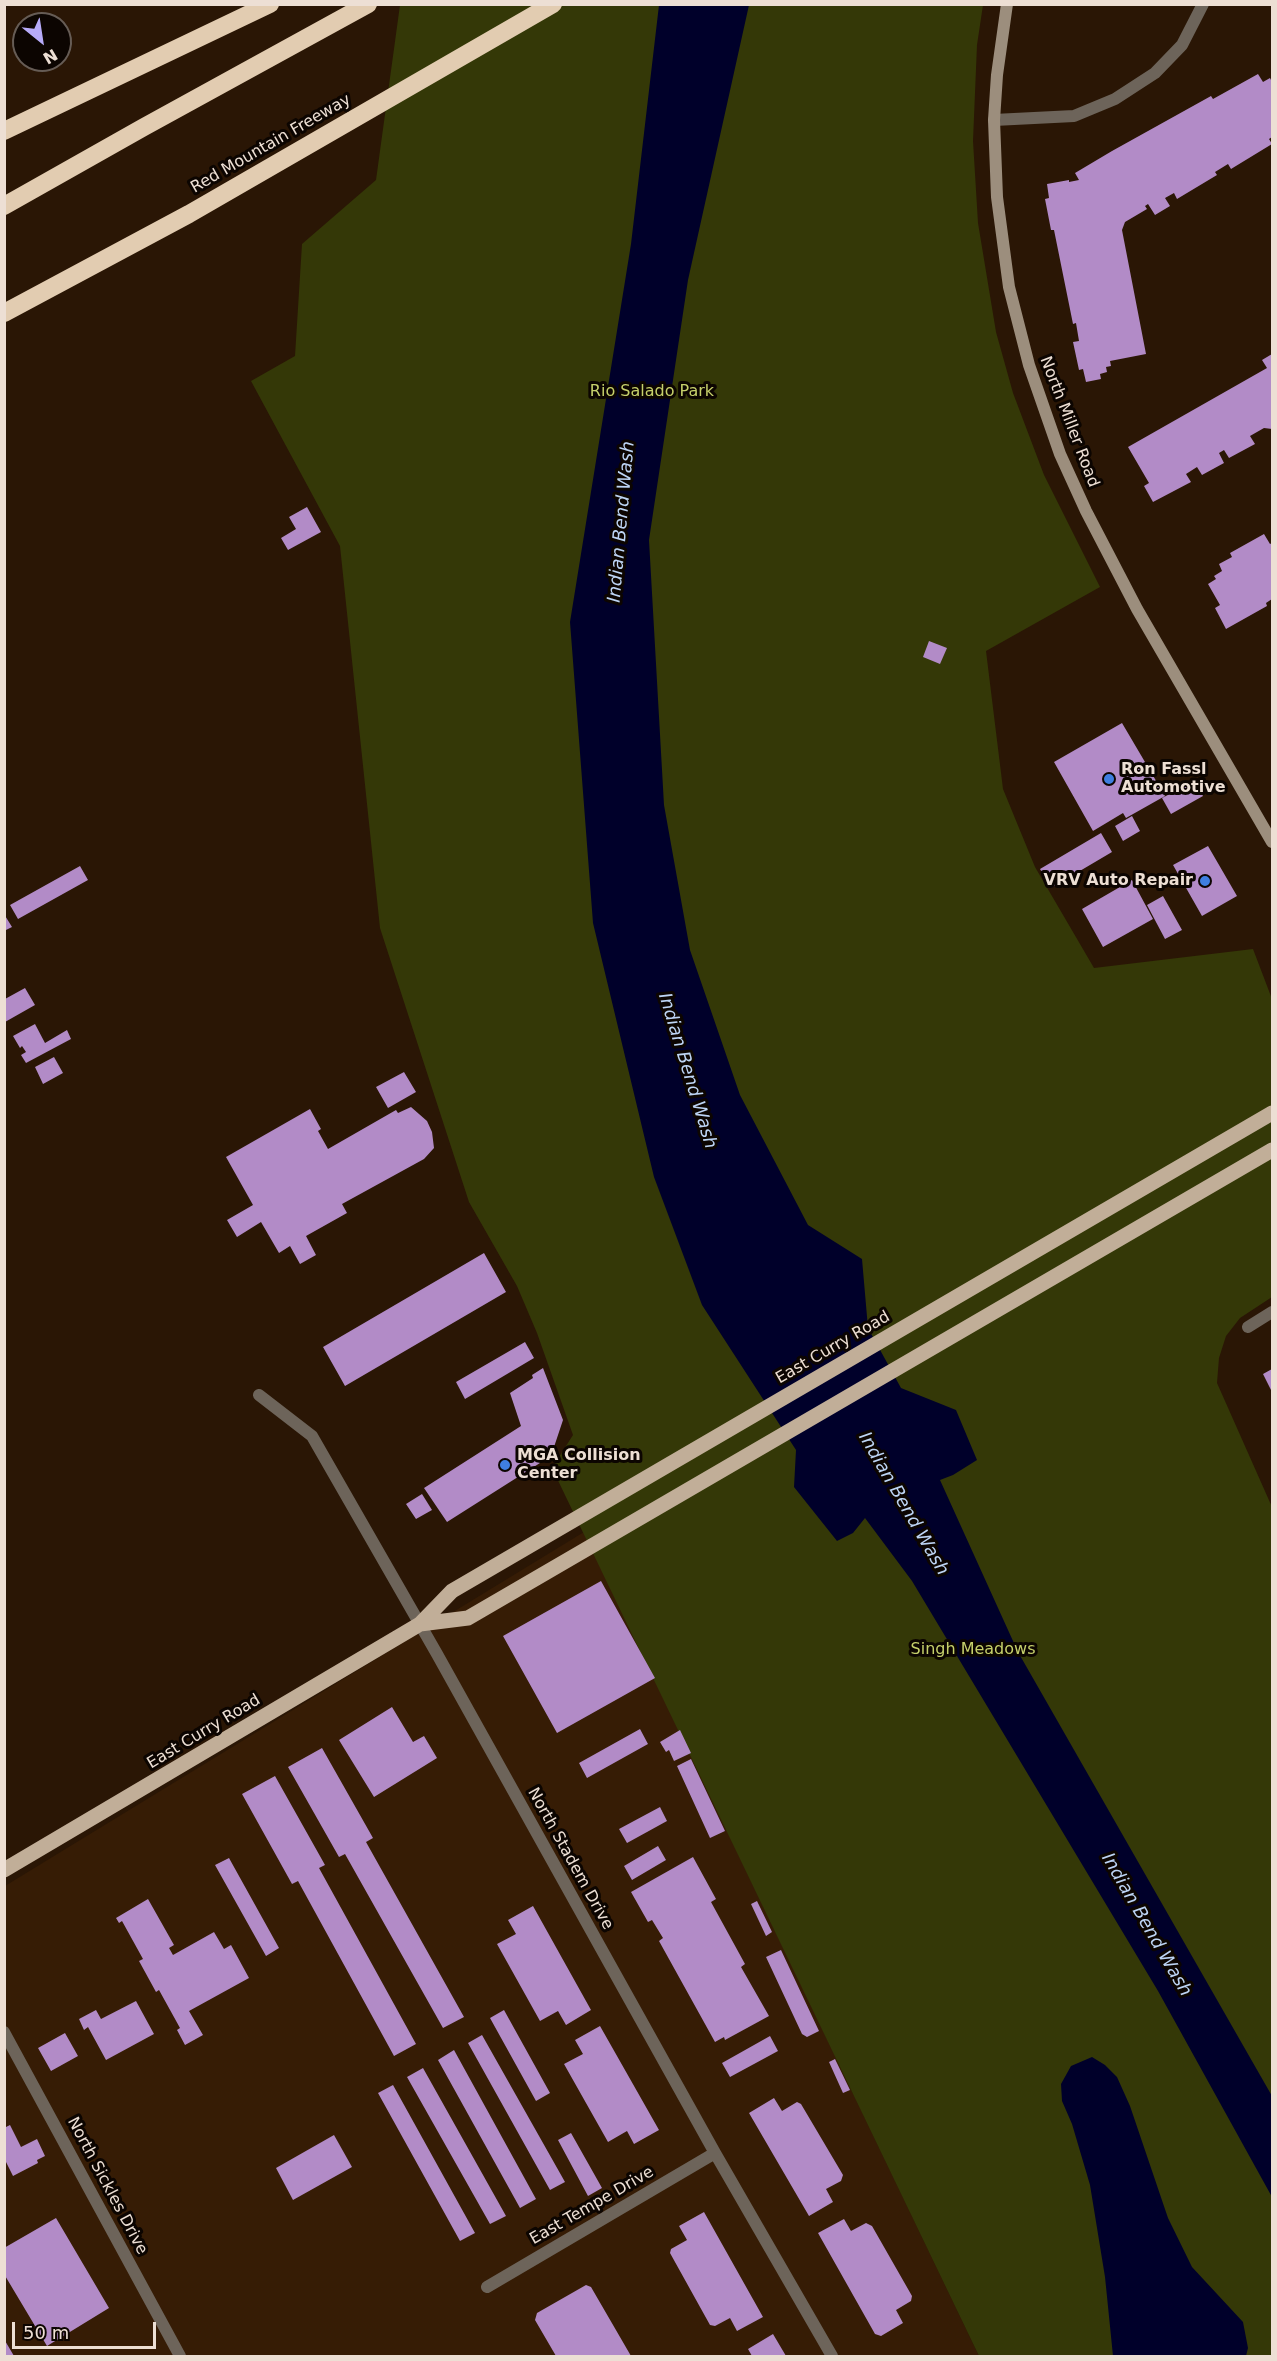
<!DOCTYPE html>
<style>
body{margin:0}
#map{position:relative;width:1277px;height:2361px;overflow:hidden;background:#2a1605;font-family:"DejaVu Sans",sans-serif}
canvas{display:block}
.frame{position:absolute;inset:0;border:6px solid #eddfd4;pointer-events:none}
.north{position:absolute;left:12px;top:12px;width:60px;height:60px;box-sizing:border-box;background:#0c0501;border:2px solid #665c55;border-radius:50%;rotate:150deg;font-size:16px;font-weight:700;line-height:24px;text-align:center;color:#eddfd4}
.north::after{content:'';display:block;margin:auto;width:21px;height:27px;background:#b7abf8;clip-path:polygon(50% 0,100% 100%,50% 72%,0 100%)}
.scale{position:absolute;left:12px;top:2322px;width:144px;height:27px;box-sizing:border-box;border:3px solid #eddfd4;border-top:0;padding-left:8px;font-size:18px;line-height:21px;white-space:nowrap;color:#eddfd4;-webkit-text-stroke:4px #0c0501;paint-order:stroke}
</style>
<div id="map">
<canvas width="1277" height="2361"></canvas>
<div class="frame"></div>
<div class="north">N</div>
<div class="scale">50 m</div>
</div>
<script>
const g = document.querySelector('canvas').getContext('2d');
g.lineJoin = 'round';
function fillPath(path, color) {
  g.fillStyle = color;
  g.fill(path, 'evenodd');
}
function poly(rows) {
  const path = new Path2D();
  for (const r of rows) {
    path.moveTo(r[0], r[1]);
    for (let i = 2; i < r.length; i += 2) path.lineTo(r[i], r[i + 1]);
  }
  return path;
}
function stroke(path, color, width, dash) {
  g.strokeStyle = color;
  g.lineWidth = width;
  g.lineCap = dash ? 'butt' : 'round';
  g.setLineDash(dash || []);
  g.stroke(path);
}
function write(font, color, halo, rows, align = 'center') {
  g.font = font + ' "DejaVu Sans",sans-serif';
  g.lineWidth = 6;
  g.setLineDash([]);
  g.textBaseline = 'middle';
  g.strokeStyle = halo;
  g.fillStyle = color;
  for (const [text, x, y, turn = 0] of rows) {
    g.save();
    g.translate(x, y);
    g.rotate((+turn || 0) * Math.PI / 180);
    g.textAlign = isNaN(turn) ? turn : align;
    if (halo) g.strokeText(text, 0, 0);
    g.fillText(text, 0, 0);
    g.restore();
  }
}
const built = poly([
 [584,1532,979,2356,5,2356,5,1886]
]);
const green = poly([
 [400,5,983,5,977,45,973,141,978,223,996,332,1013,393,1044,475,1100,587,986,651,1003,789,1035,867,1094,968,1253,949,1272,999,1272,1297,1240,1318,1226,1336,1219,1358,1217,1383,1272,1507,1272,2356,979,2356,552,1468,573,1435,537,1333,517,1286,469,1202,380,928,340,546,251,381,295,356,302,244,376,180]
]);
const water = poly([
 [659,5,749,5,688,280,649,540,664,805,690,950,740,1095,808,1225,862,1259,868,1328,901,1388,956,1410,977,1460,953,1475,940,1480,1018,1652,1272,2096,1272,2197,1158,1991,912,1581,865,1518,853,1533,837,1541,794,1487,796,1450,702,1305,654,1177,593,923,570,622,631,244],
 [1092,2057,1105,2065,1117,2077,1130,2106,1168,2218,1192,2267,1243,2322,1248,2348,1246,2356,1113,2356,1105,2277,1090,2185,1072,2124,1062,2101,1061,2084,1071,2066]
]);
const building = poly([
 [1258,74,1263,82,1270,78,1272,82,1272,137,1269,139,1272,144,1231,169,1228,164,1215,172,1217,175,1177,199,1174,193,1165,198,1170,206,1155,215,1148,204,1145,206,1147,209,1125,222,1122,230,1146,354,1110,361,1111,366,1106,367,1107,372,1100,374,1101,379,1086,382,1083,369,1079,370,1073,342,1079,341,1076,323,1073,324,1054,230,1051,230,1045,199,1049,198,1047,184,1069,180,1069,182,1079,180,1075,173,1112,151,1211,96,1213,99],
 [1272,354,1272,429,1264,428,1250,436,1255,444,1229,458,1224,450,1219,453,1224,463,1202,475,1197,467,1186,474,1191,482,1153,502,1144,486,1149,483,1128,447,1267,368,1262,360],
 [307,507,321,532,288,550,281,538,296,529,289,517],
 [1264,534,1270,544,1272,543,1272,599,1266,603,1267,606,1226,629,1215,608,1220,605,1208,584,1216,579,1214,576,1222,571,1219,564,1232,557,1230,553],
 [929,641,947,648,940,664,923,657],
 [1122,723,1165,796,1126,818,1123,813,1093,831,1054,762],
 [1195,781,1203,796,1171,814,1162,798],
 [1132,816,1140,831,1123,841,1115,826],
 [1101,833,1112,852,1051,888,1040,869],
 [1208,846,1237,896,1202,916,1173,865],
 [80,866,88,880,18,919,10,905],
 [1132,880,1153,919,1103,947,1082,909],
 [1163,896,1182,930,1165,939,1147,905],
 [4,914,12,927,4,931],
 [25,988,35,1005,5,1022,5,999],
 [35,1024,45,1043,67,1030,71,1039,26,1063,21,1055,26,1052,22,1046,20,1048,13,1036],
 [54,1057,63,1073,43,1084,35,1067],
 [404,1072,416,1092,388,1108,376,1087],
 [411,1107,427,1121,432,1132,434,1148,424,1159,342,1204,347,1213,306,1236,316,1255,300,1264,290,1246,279,1253,261,1222,237,1237,227,1220,253,1205,226,1157,310,1109,321,1129,318,1131,328,1149,396,1110,398,1113],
 [484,1253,506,1292,345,1386,323,1347],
 [525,1342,534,1358,465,1399,456,1382],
 [543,1368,563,1420,551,1456,447,1522,424,1488,521,1426,510,1393,533,1378,532,1375],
 [1272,1369,1272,1392,1263,1374],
 [422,1494,432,1510,416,1519,406,1504],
 [601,1581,655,1678,557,1733,503,1636],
 [392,1707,413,1742,424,1736,437,1758,374,1797,339,1740],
 [640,1729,648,1744,587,1778,579,1763],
 [680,1730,691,1753,674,1761,669,1750,666,1752,660,1742],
 [322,1748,373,1838,366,1842,464,2017,443,2028,345,1854,339,1857,288,1767],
 [691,1759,725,1831,710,1838,677,1766],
 [275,1776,325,1865,319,1868,416,2044,394,2056,298,1881,292,1884,242,1794],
 [660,1807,667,1821,627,1843,619,1829],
 [658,1846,666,1860,632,1880,624,1866],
 [693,1857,716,1899,711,1902,745,1964,741,1967,769,2016,725,2040,724,2037,715,2042,659,1941,663,1938,652,1920,648,1922,631,1892],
 [229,1858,279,1948,266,1956,215,1865],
 [148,1899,174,1945,169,1948,173,1955,214,1932,224,1949,231,1945,249,1978,189,2011,203,2035,185,2045,177,2030,180,2028,159,1990,156,1992,139,1961,143,1959,122,1921,119,1923,116,1918],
 [757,1901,772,1932,766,1936,751,1904],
 [533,1906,591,2010,566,2025,558,2011,540,2021,497,1944,516,1934,508,1920],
 [781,1950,819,2031,807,2037,802,2034,766,1957],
 [136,2001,154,2034,106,2060,88,2027,84,2030,79,2019,96,2010,101,2019],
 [504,2010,550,2093,536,2101,490,2018],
 [600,2026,659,2130,634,2144,627,2131,608,2142,564,2064,583,2054,575,2040],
 [65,2033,78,2056,51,2071,38,2048],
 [482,2035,565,2182,550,2190,468,2043],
 [770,2036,778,2051,730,2077,722,2063],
 [454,2050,536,2199,520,2208,438,2060],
 [835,2059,850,2090,843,2093,829,2062],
 [423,2068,506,2216,490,2224,407,2077],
 [393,2085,475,2233,460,2241,378,2093],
 [774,2098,782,2111,797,2102,801,2104,843,2175,841,2181,826,2189,833,2202,809,2216,749,2113],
 [10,2125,21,2147,37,2139,45,2156,37,2160,38,2163,13,2176,4,2158,4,2128],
 [571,2133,602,2188,588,2196,558,2140],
 [334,2135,352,2167,293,2200,276,2168],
 [704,2212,763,2317,737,2331,730,2318,715,2326,710,2325,670,2253,671,2249,687,2240,679,2226],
 [56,2218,109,2308,47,2346,4,2274,4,2248],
 [844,2219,851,2231,866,2223,872,2226,912,2296,911,2301,896,2310,903,2323,881,2336,875,2334,818,2233],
 [586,2285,591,2287,631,2356,556,2356,535,2320,537,2313],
 [773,2334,786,2356,752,2356,748,2349],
 [4,2339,14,2356,4,2356]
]);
const street = poly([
 [994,120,1074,116,1115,99,1155,73,1182,45,1203,4],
 [1248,1327,1272,1312],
 [259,1395,312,1436,437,1654,715,2153,832,2356],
 [4,2032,180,2356],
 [487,2287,715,2153]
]);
const secondary = poly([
 [1007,4,997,75,994,120,997,197,1009,287,1029,365,1060,454,1086,511,1137,609,1272,842]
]);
const primary = poly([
 [420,1624,468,1618,1272,1150],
 [4,1870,420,1624,452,1591,1272,1113]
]);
const highway = poly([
 [4,131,270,4],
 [4,206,144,127,368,4],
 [4,313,189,214,553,4]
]);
const markers = [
 [1109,779,6,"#3f7fe0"],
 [1205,881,6,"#3f7fe0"],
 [505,1465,6,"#3f7fe0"]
];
const streetNames = [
 ["Red Mountain Freeway",271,144,-30],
 ["North Miller Road",1069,422,69],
 ["East Curry Road",833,1348,-30],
 ["East Curry Road",204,1732,-31],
 ["North Stadem Drive",570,1859,61],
 ["North Sickles Drive",107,2186,62],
 ["East Tempe Drive",592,2206,-30]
];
const parkNames = [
 ["Rio Salado Park",652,392],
 ["Singh Meadows",973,1650]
];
const poiNames = [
 ["Ron Fassl",1121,770],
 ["Automotive",1121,788],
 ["VRV Auto Repair",1193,881,"right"],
 ["MGA Collision",517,1456],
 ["Center",517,1474]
];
const waterNames = [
 ["Indian Bend Wash",622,522,-85],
 ["Indian Bend Wash",687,1071,73],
 ["Indian Bend Wash",903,1504,60],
 ["Indian Bend Wash",1146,1925,60]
];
fillPath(built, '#361c05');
fillPath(green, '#343807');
fillPath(water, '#00002a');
fillPath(building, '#b28bc7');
stroke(street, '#6d645a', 12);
stroke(secondary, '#9c8e7d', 12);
stroke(primary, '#c1ae98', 15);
stroke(highway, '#e2ccb1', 18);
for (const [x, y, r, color] of markers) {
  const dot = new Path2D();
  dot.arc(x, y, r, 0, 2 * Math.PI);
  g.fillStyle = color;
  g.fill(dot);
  stroke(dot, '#0c0501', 2);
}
write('16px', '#eddfd4', '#0c0501', streetNames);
write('16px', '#c6d06b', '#0c0501', parkNames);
write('bold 16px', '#eddfd4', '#0c0501', poiNames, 'left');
write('italic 18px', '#bdd4f4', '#0c0501', waterNames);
</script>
